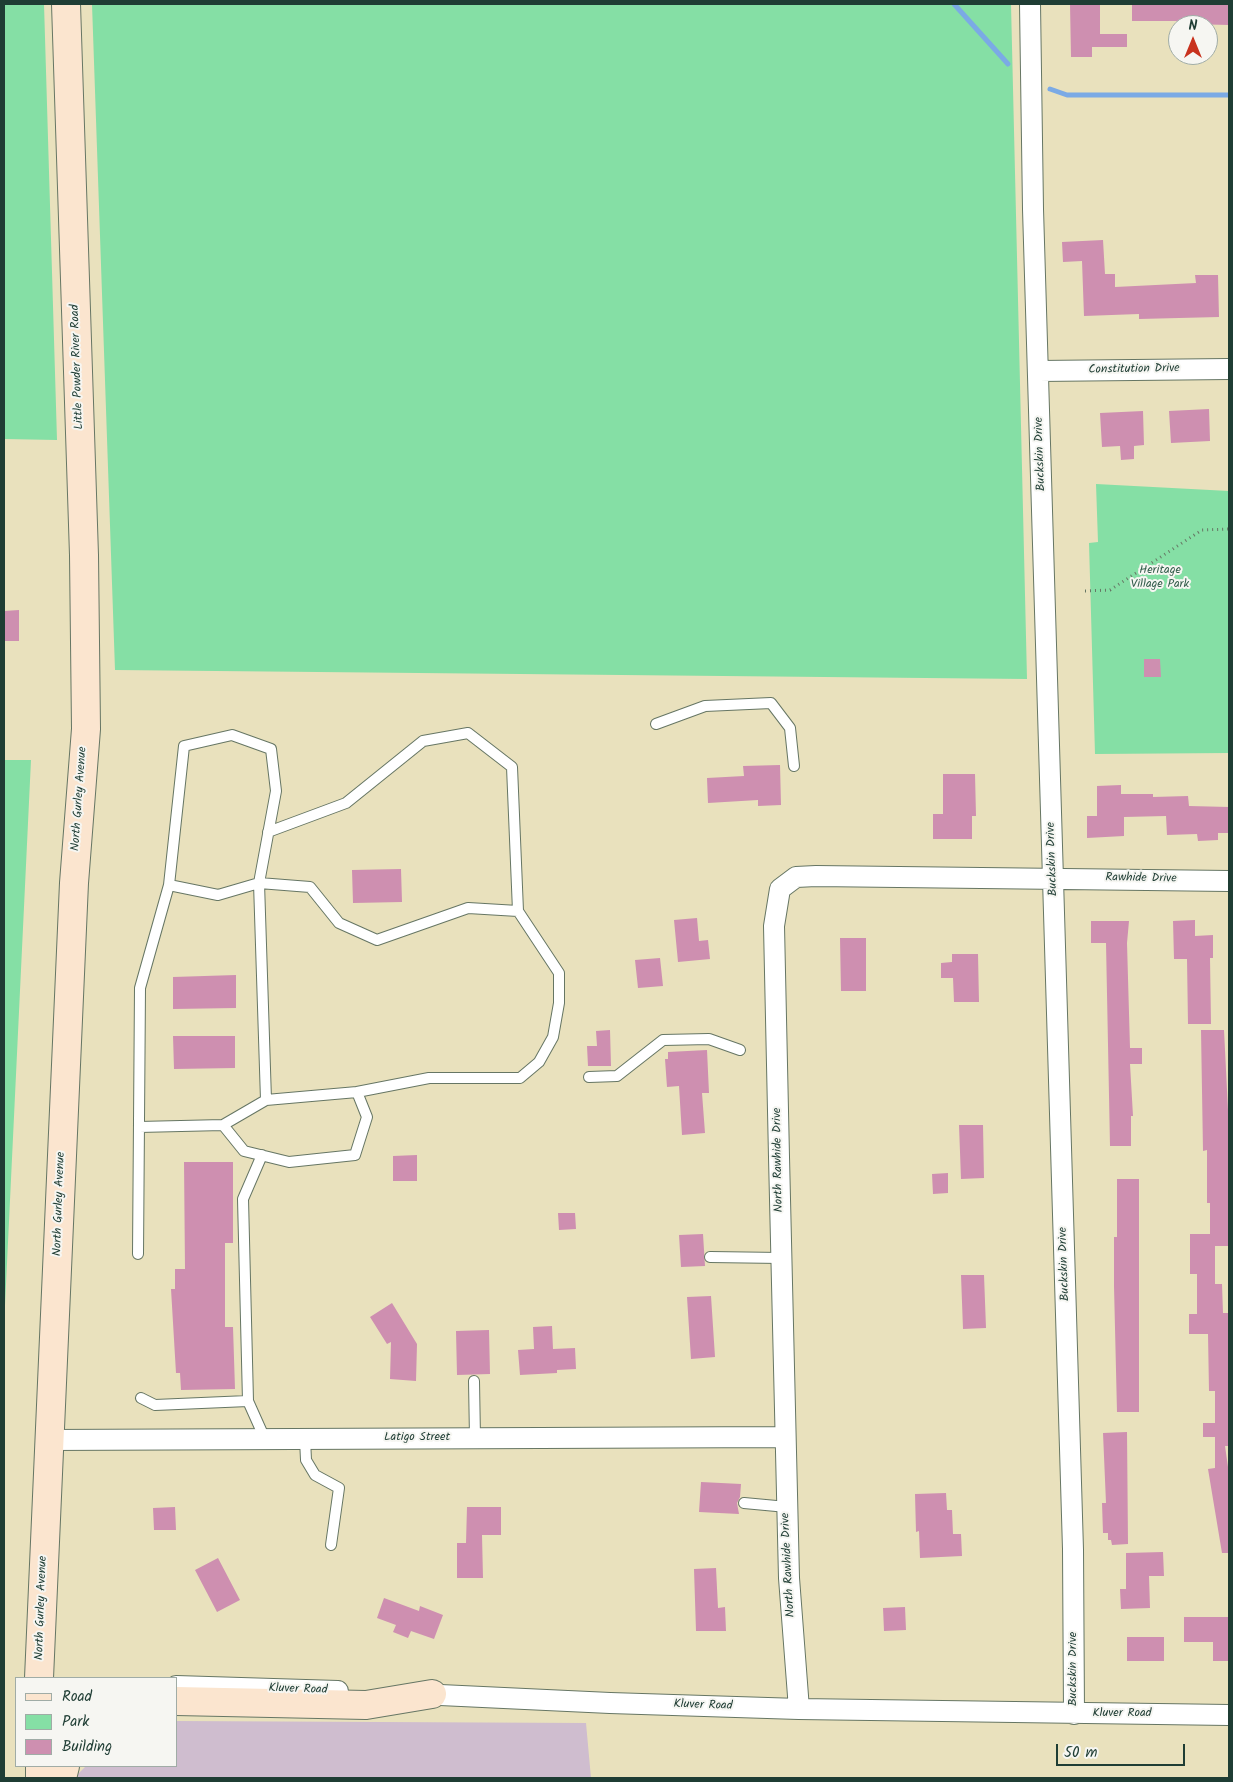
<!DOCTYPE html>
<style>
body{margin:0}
#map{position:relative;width:1233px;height:1782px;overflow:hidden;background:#e9e1bd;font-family:Kalam,sans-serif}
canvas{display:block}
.frame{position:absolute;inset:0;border:5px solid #1f3d34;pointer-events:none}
.legend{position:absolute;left:15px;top:1677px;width:162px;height:90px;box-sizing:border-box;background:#f6f6f2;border:1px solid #a0aca6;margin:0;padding:6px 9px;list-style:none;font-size:15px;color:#1f3d34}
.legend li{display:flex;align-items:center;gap:10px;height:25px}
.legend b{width:25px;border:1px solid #a0aca6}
.north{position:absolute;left:1168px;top:15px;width:50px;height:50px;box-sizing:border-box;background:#f6f6f2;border:1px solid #a0aca6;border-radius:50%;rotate:0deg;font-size:14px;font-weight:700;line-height:20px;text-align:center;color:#1f3d34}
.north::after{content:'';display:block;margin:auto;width:18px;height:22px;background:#c8321e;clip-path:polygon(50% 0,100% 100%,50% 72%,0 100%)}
.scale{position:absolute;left:1056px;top:1744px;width:129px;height:22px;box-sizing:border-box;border:2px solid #1f3d34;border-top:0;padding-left:6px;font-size:15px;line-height:18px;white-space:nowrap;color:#1f3d34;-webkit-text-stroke:4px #f6f6f2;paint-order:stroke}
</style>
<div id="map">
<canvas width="1233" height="1782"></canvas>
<div class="frame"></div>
<ul class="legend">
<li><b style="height:6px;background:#fbe5cf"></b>Road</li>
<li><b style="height:14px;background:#85dfa5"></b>Park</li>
<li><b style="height:14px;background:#ce8fb0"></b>Building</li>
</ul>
<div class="north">N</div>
<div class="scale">50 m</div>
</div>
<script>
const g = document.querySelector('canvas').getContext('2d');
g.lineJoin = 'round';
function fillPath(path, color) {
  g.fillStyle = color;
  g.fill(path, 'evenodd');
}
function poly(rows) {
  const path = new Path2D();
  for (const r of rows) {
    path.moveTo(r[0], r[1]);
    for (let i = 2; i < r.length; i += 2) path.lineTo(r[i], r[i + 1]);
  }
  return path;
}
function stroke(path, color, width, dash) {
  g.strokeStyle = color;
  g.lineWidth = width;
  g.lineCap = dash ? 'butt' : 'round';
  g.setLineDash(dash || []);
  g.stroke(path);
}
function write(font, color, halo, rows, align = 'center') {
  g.font = font + ' Kalam,sans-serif';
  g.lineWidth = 4;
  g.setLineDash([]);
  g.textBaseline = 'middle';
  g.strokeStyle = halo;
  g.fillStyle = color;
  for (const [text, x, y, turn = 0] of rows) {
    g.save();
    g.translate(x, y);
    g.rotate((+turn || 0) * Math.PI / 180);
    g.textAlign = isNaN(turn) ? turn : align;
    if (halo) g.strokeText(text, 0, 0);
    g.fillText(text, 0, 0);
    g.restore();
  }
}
const industrial = poly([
 [176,1721,586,1723,591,1778,78,1778,78,1774,86,1766,176,1766]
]);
const green = poly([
 [4,4,44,4,57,440,4,439],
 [92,4,1011,4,1027,679,115,670],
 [1096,484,1229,491,1229,753,1095,754,1089,543,1098,542],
 [4,760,31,760,4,1326]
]);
const stream = poly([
 [954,4,1008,64],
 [1050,89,1067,95,1229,95]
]);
const building = poly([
 [1070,4,1100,5,1100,34,1127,34,1127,47,1092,47,1092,57,1071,57],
 [1132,4,1229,4,1229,25,1189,24,1189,21,1132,21],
 [1103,240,1105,274,1115,274,1115,287,1196,283,1195,275,1218,275,1219,317,1139,319,1139,314,1084,316,1082,261,1063,262,1062,242],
 [1209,409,1210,441,1171,443,1169,411],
 [1143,411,1144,445,1134,446,1134,459,1121,460,1120,446,1102,447,1100,413],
 [19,610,19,641,4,641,4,611],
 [1144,659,1160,659,1161,677,1144,677],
 [780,765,781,805,758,806,758,800,708,803,707,778,744,776,743,766],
 [943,774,975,774,976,816,972,816,972,839,933,839,933,814,943,814],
 [1121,785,1121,794,1153,794,1153,797,1188,796,1189,806,1229,807,1229,833,1218,833,1218,840,1198,841,1197,834,1167,835,1166,816,1124,817,1124,836,1087,838,1087,816,1097,816,1097,786],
 [401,869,402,902,353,903,352,870],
 [697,918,699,941,708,940,710,959,678,962,674,920],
 [1195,920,1195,936,1213,935,1213,958,1210,958,1211,1024,1188,1024,1187,959,1174,959,1173,921],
 [1091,921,1129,921,1127,943,1130,1048,1142,1048,1142,1064,1130,1064,1133,1116,1131,1116,1131,1146,1110,1146,1106,943,1091,943],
 [840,938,866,938,866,991,841,991],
 [952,954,978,954,979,1002,954,1002,953,978,941,978,941,963,952,962],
 [660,958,663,986,638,988,635,960],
 [236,975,236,1008,173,1009,173,977],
 [610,1030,611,1066,588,1066,587,1046,597,1046,596,1031],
 [1201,1030,1224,1030,1228,1110,1229,1246,1215,1246,1215,1284,1222,1284,1223,1313,1229,1313,1229,1446,1225,1446,1229,1474,1229,1553,1222,1553,1208,1469,1215,1468,1215,1437,1203,1437,1203,1423,1215,1423,1215,1391,1209,1391,1208,1334,1189,1334,1189,1314,1197,1314,1197,1274,1190,1274,1190,1234,1210,1234,1210,1203,1207,1203,1207,1150,1203,1151],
 [173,1036,235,1036,235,1068,174,1069],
 [707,1050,709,1093,702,1093,705,1133,682,1135,679,1086,667,1087,665,1059,668,1059,668,1052],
 [959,1125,983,1125,984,1178,961,1179],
 [417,1155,417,1181,393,1181,393,1156],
 [184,1162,233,1162,233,1243,225,1243,225,1327,233,1327,235,1389,181,1390,180,1373,176,1373,171,1289,175,1289,175,1269,185,1269],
 [948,1173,948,1193,933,1194,932,1174],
 [1117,1179,1139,1179,1139,1412,1117,1412,1114,1286,1114,1237,1117,1237],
 [558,1213,575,1213,576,1229,559,1230],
 [703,1234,705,1266,681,1267,679,1235],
 [961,1275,984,1275,986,1328,963,1329],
 [711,1296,715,1357,691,1359,687,1297],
 [392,1303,417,1344,416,1381,390,1379,391,1342,387,1344,370,1317],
 [552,1326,553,1349,575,1348,576,1369,557,1370,557,1373,520,1375,518,1350,534,1349,533,1327],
 [489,1330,490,1374,457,1375,456,1331],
 [1127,1432,1128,1544,1112,1545,1111,1540,1108,1540,1108,1533,1103,1533,1102,1503,1106,1503,1103,1433],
 [701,1482,741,1484,740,1497,737,1503,739,1514,699,1512],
 [946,1493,947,1510,952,1510,953,1534,961,1534,962,1556,920,1558,919,1531,916,1532,915,1494],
 [175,1507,176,1530,154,1530,153,1508],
 [467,1507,501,1507,501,1535,482,1535,483,1578,457,1578,457,1543,466,1543],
 [1163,1552,1164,1576,1149,1576,1150,1608,1121,1609,1120,1589,1126,1589,1126,1553],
 [218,1558,240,1600,217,1612,195,1570],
 [716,1568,718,1608,725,1607,726,1631,696,1631,694,1569],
 [384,1598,419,1611,420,1606,443,1615,434,1639,411,1631,408,1638,393,1632,396,1625,377,1618],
 [905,1607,906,1630,884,1631,883,1608],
 [1184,1617,1229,1617,1229,1661,1213,1661,1213,1642,1184,1642],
 [1127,1637,1164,1637,1164,1661,1127,1661]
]);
const path = poly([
 [1085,591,1110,590,1202,530,1229,529]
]);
const lane = poly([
 [656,724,705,706,771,703,790,728,794,766],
 [268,832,346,803,423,741,468,733,512,767,518,911],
 [169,885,218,895,259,883,310,887,339,923,377,940,468,908,518,911,559,973,559,1003,553,1037,539,1062,520,1078,429,1078,357,1092],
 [589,1077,617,1076,663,1040,709,1039,740,1050],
 [139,1127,223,1125,266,1100,357,1092,367,1117,355,1155,289,1162,244,1151,223,1125],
 [262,1155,243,1199,248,1401,265,1439],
 [138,1254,140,988,169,885,184,746,232,735,271,749,276,791,259,883,266,1100],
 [710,1257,781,1258],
 [474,1381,475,1438],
 [141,1398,155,1405,248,1401],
 [305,1439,306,1460,315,1475,339,1488,331,1545],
 [744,1503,787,1507]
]);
const street = poly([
 [1030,4,1033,209,1073,1549,1074,1714],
 [1039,371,1229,369],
 [48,1440,785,1437],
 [176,1686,338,1691],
 [419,1694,610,1703,799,1709,1229,1715],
 [799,1709,789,1578,779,1157,774,926,780,889,796,877,816,876,1229,881]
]);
const secondary = poly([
 [39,1678,74,883,86,729,84,555,66,4],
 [176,1701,366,1705,432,1694],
 [40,1766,40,1778],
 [62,1778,65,1766]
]);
const streetNames = [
 ["Little Powder River Road",78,367,-92],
 ["Constitution Drive",1134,370,-1],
 ["Buckskin Drive",1041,454,-92],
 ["North Gurley Avenue",80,799,-86],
 ["Buckskin Drive",1053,859,-92],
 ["Rawhide Drive",1141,879,1],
 ["North Rawhide Drive",779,1160,-91],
 ["North Gurley Avenue",60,1204,-88],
 ["Buckskin Drive",1065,1264,-92],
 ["Latigo Street",417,1438],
 ["North Rawhide Drive",789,1565,-93],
 ["North Gurley Avenue",42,1608,-88],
 ["Buckskin Drive",1074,1669,-90],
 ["Kluver Road",298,1690,2],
 ["Kluver Road",703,1706,2],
 ["Kluver Road",1122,1714]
];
const parkNames = [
 ["Heritage",1160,571],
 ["Village Park",1160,585]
];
fillPath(industrial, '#cfbdcf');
fillPath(green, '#85dfa5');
stroke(stream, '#7baae5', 5);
fillPath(building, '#ce8fb0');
stroke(lane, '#667664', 12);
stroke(street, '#667664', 22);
stroke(secondary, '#667664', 30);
stroke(path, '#667664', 3, [1, 4]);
stroke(lane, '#fff', 10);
stroke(street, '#fff', 20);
stroke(secondary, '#fbe5cf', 28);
write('12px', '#1f3d34', '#f6f6f2', streetNames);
write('12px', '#335d4b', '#f6f6f2', parkNames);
</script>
